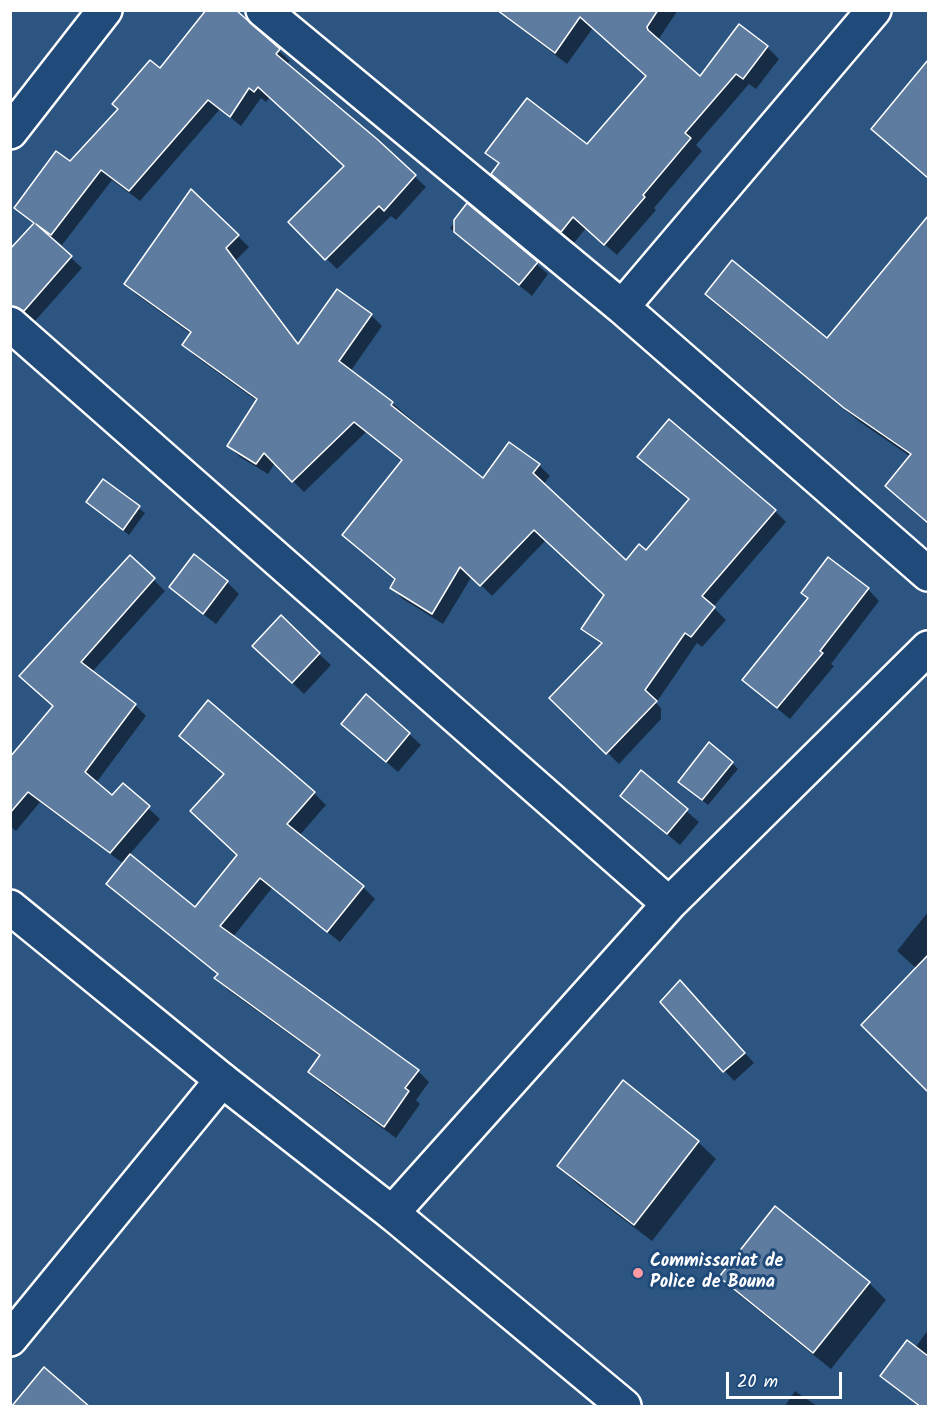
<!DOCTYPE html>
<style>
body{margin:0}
#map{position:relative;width:939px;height:1417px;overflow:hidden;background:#2c5582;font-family:Kalam,sans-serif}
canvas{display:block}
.frame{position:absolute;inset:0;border:12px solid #fff;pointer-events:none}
.scale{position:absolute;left:726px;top:1372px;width:116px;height:27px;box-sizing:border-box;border:3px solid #fff;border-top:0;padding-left:8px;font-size:18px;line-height:21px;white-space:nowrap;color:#fff;-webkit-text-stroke:4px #1f4a7a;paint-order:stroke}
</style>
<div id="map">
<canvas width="939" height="1417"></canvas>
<div class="frame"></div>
<div class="scale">20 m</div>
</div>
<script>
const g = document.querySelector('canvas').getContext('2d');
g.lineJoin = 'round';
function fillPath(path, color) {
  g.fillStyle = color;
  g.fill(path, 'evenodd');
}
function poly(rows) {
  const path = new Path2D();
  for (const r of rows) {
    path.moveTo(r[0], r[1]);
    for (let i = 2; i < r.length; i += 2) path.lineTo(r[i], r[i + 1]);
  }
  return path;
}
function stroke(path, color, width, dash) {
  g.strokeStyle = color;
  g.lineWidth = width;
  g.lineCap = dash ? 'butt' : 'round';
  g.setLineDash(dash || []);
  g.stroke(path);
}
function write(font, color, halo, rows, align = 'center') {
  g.font = font + ' Kalam,sans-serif';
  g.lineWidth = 6;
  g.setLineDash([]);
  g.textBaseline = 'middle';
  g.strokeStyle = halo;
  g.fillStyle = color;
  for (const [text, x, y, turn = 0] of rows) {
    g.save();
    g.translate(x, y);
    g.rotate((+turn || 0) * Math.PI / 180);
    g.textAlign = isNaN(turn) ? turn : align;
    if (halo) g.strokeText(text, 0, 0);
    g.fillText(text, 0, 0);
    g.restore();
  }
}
const shadow = poly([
 [233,10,290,61,286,65,376,141,426,187,396,220,391,216,337,269,290,222,346,167,270,97,266,102,261,98,241,126,220,109,140,201,112,180,62,245,52,237,51,239,82,268,35,321,10,300,34,224,16,208,70,163,160,70],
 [497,10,678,10,658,40,700,78,767,47,779,59,756,89,749,84,696,145,702,151,654,208,656,210,617,255,586,228,574,243,493,174,500,165,487,153,587,146,647,76,593,28,567,64],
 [914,80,928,92,928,178,873,129],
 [468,205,548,274,532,296,462,239,450,228],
 [928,219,928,387,909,411,928,427,928,524,887,486,911,457,860,422,720,308,707,294,828,340],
 [238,236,249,247,236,260,300,345,337,291,371,315,382,326,350,372,392,403,483,480,539,465,550,476,543,485,626,562,646,552,690,501,639,457,775,511,786,522,713,607,726,620,702,647,697,643,656,703,661,708,661,719,619,764,551,698,602,645,583,628,606,596,546,540,492,596,472,576,443,624,403,599,392,588,397,580,344,535,403,462,366,432,304,492,275,463,268,474,240,457,229,446,257,401,195,356,184,345,191,334,137,295,126,284],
 [103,481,145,513,129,535,88,502],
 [130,557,165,591,92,672,135,705,146,716,96,783,112,797,123,785,160,819,129,855,195,909,239,855,225,775,192,747,314,793,326,805,299,836,363,887,375,899,340,942,272,888,233,937,418,1071,429,1082,416,1100,420,1104,396,1138,322,1084,310,1072,321,1057,228,990,216,978,219,975,120,896,108,884,124,864,40,802,16,831,10,826,10,759,54,707,21,676],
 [227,582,239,594,216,624,183,599,171,587],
 [868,589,879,601,831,664,834,666,790,719,756,691],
 [319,654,331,665,304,694,266,657],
 [409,734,421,745,398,772,355,735],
 [732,763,738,769,708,805,686,787],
 [641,772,699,822,680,845,622,796],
 [928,912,928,1090,863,1025,917,969,897,951],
 [689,991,754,1063,734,1081,662,1002],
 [623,1083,698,1142,716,1159,652,1241,576,1183,559,1166],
 [721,1277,869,1283,886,1300,831,1369,738,1294],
 [928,1330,928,1406,919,1406,892,1386,882,1376,915,1348],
 [795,1391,817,1406,785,1406]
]);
const building = poly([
 [206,10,236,10,280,49,276,54,377,139,416,175,384,211,379,206,325,260,288,222,344,166,258,87,254,92,249,88,230,117,208,100,129,191,101,170,51,235,36,224,72,256,24,311,10,306,10,249,34,223,14,208,56,151,70,161,118,109,112,104,150,60,160,68,206,10],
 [497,10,658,10,647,27,648,30,700,76,739,24,768,46,743,79,736,74,685,133,691,138,643,195,645,197,604,245,573,217,561,232,491,174,499,163,485,153,527,98,587,144,646,76,580,17,555,53,497,10],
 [928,60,928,178,871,129,928,60],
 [191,189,239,235,226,248,298,344,337,289,372,314,339,361,393,402,391,405,483,478,509,442,540,464,533,473,626,560,639,544,646,550,689,499,637,457,669,419,776,510,702,596,715,607,691,637,685,633,645,690,657,701,606,754,549,698,602,643,581,629,604,595,534,530,480,586,460,567,432,614,390,588,395,579,342,535,402,460,354,422,292,482,264,453,256,464,227,446,257,399,182,345,191,332,124,284,191,189],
 [467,203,538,262,519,285,454,232,454,220,467,203],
 [928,216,928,523,885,486,911,454,844,408,705,294,732,260,827,338,928,216],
 [103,479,140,506,123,530,86,502,103,479],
 [194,554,228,581,203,614,169,587,194,554],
 [130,555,155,578,81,662,136,704,85,772,112,795,123,783,150,806,110,853,28,792,10,813,10,757,53,706,19,676,130,555],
 [828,557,869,588,820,651,823,653,777,708,742,680,808,598,801,593,828,557],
 [281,615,320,653,292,683,252,646,281,615],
 [366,694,410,733,386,762,341,724,366,694],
 [208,700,315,792,287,824,364,886,327,932,260,878,220,926,419,1070,405,1088,409,1091,384,1127,308,1072,320,1055,214,978,218,974,106,884,130,854,195,907,237,855,190,811,224,774,179,736,208,700],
 [709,742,733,762,702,800,678,782,709,742],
 [641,770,688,809,667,834,620,796,641,770],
 [928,955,928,1092,861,1025,928,955],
 [680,980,745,1053,723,1072,660,1002,680,980],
 [623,1080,699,1141,634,1225,557,1166,623,1080],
 [775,1206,870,1282,813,1353,719,1277,775,1206],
 [907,1340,928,1356,928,1407,921,1407,880,1376,907,1340],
 [44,1367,90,1407,11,1407,44,1367]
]);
const minor = poly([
 [263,10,622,307,928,574],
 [10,132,105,10],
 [622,307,874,10],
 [10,324,669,904],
 [392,1213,669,904,928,648],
 [10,1339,222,1080]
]);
const major = poly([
 [10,907,222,1080,392,1213,624,1406]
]);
const markers = [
 [638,1273,6,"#ff9aa2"]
];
const poiNames = [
 ["Commissariat de",650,1263],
 ["Police de Bouna",650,1284]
];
fillPath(shadow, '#0007');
fillPath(building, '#5e7c9f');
stroke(building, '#fff', 1.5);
stroke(minor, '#fff', 38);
stroke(major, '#fff', 38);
stroke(minor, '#1f4a7a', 33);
stroke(major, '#1f4a7a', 33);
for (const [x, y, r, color] of markers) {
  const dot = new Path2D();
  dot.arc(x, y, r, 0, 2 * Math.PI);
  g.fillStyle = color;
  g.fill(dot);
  stroke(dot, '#1f4a7a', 2);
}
write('bold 18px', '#fff', '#1f4a7a', poiNames, 'left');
</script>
